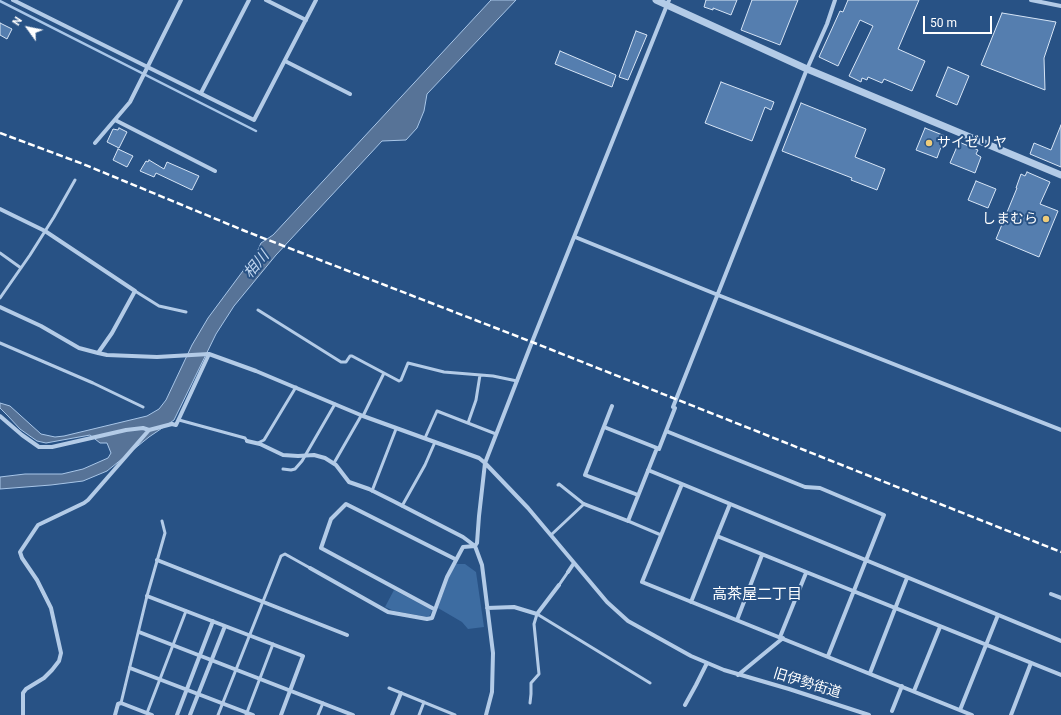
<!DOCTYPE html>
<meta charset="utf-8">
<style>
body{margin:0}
#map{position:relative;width:1061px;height:715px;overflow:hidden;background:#285285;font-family:Roboto,sans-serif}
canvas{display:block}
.north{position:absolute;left:8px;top:8px;width:40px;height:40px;-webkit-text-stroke:3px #285285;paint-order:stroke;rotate:303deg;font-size:11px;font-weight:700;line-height:16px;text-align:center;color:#fff}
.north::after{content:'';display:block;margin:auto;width:14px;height:18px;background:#fff;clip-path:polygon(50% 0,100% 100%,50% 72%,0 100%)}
.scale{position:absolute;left:923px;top:16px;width:69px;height:18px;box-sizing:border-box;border:2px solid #fff;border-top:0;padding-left:5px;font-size:12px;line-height:14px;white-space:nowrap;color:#fff;-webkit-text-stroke:3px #285285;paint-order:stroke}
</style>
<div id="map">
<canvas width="1061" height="715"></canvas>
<div class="north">N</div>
<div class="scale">50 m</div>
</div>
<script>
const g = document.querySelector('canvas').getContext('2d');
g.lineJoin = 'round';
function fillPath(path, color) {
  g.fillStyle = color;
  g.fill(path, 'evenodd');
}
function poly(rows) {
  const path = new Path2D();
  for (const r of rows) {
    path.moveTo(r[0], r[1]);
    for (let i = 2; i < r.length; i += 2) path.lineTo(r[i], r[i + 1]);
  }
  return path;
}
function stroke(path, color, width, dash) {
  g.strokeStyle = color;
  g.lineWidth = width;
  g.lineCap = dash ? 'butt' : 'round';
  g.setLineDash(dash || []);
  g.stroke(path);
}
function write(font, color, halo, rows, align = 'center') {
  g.font = font + ' Roboto,"Noto Sans JP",sans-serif';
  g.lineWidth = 4;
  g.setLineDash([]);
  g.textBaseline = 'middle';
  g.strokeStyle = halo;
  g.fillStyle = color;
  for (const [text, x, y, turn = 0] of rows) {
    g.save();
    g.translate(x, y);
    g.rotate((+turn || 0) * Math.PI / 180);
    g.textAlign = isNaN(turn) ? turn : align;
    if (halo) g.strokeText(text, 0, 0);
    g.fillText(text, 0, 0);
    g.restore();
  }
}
const green = poly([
 [455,564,465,564,476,572,484,627,468,629,462,622,438,608,448,577],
 [394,590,430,609,432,611,430,615,428,617,394,611,385,607]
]);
const water = poly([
 [491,0,516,0,427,94,424,111,417,128,406,140,382,141,276,255,234,306,216,334,174,420,149,437,107,471,83,481,51,485,0,489,0,477,25,474,62,474,83,469,108,458,111,453,107,443,100,443,90,435,46,443,37,441,20,429,8,416,0,408,0,403,10,406,41,434,55,437,64,436,147,416,159,409,166,400,192,345,208,318,257,252,261,243,273,235,491,0]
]);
const stream = poly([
 [0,1,256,131]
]);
const building = poly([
 [706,0,737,0,731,15,713,8,713,10,704,7,706,0],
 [752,0,798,0,780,45,741,30,752,0],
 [848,0,919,0,898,49,925,61,912,91,884,79,882,83,868,77,867,80,862,78,861,82,849,76,873,26,860,20,838,66,819,57,840,11,843,12,848,0],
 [1002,13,1056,22,1044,58,1045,90,981,65,1002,13],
 [0,23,12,29,7,39,0,35,0,23],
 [636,31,647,35,628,80,619,77,636,31],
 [560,51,616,75,612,87,555,64,560,51],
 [948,67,969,76,957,105,936,96,948,67],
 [721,82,774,102,771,110,765,107,752,141,705,123,721,82],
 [801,103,866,129,855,157,885,169,877,190,851,180,852,178,782,151,801,103],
 [1061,125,1061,167,1030,154,1034,143,1051,150,1061,125],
 [119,128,127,132,119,148,107,142,113,129,118,130,119,128],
 [925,128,945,136,937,158,916,150,925,128],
 [959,142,978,150,976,154,981,157,975,173,950,163,959,142],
 [118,149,133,156,127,167,113,160,118,149],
 [149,160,164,169,167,162,199,176,192,190,156,173,154,177,140,171,146,161,148,162,149,160],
 [1027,172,1050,182,1040,204,1058,211,1039,257,996,239,1017,188,1016,188,1021,174,1025,176,1027,172],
 [976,181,996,189,988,208,968,200,976,181]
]);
const service = poly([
 [0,253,21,268],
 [135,291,159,306,186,312],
 [0,298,30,255,54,217,75,180],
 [258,310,341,362,346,362,350,356,352,356,399,381,401,380,408,363,444,372,493,376,517,381],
 [0,343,93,383,143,407],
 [363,416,384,373],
 [179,420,245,438,247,441],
 [468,423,476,400,480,375],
 [425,438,437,411,496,434],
 [258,443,264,440,296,387],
 [334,463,361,416],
 [283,469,291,470,295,469,302,461,335,404],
 [372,491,396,429],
 [402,506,425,465,435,442],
 [628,521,661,535],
 [551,535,584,504,559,484,558,485],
 [559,585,568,572],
 [389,688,455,715],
 [121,703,147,596,165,533,162,521],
 [530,703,531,694,531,683,539,674,534,624,537,614,650,683],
 [147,713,186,611],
 [218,715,281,556,285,554,310,568],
 [246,715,273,644],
 [318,715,323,703],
 [419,715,424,702]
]);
const minor = poly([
 [13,0,254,120,316,0],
 [266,0,306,20],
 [1031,0,1061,6],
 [285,61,350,94],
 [201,93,249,0],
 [115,120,215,171],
 [95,143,130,102,181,0],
 [0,209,45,231,135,291,112,333,98,353],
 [575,237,718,295,1061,430],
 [0,307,41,326,79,348,98,353,107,355,157,357,209,354,256,371,363,416,479,458,485,463,528,508,607,602,628,621,691,656,724,670,789,689,869,715],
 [612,406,585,475,638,495],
 [0,416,22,435,39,447,52,447,126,430,143,428,149,430],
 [604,427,657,448],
 [666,431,805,487,820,488,884,515,828,656],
 [247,441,260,444,283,455,298,456,314,455,325,458,336,465,349,482,369,489,393,501,463,537,475,546],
 [648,470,682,484],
 [584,504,628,521,657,448,659,449,666,431,675,408,673,407,807,69,827,24,835,0],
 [730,504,717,536,1061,675],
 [157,560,347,635],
 [310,568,388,612,427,619,432,618,447,577,463,547,475,546],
 [568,572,574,563],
 [1051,594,1061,598],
 [147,596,303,656,281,715],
 [691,602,717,536],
 [487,608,514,607,537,614,559,585],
 [434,609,321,548,331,519,346,504,455,559],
 [737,620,762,555],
 [139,632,353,715],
 [780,637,806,573],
 [130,668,253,715],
 [870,673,907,578],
 [738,675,783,638],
 [914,691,940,627],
 [685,705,696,685,707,663],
 [960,710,998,615],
 [892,711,902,686],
 [23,715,23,693,26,689,44,678,52,670,59,661,61,653,51,608,37,580,22,558,20,552,38,525,84,503,88,500,149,430,172,424,176,425,209,354],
 [115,715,118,704,121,703,152,715],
 [177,715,213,621],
 [190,715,225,626],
 [392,715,401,693],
 [486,715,492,692,493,653,482,565,475,546,477,543,479,516,485,463,532,342,669,0],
 [972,715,642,582,682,484,1061,641],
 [1011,715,1031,663]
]);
const tertiary = poly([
 [656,0,807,69,1061,175]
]);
const rail = poly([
 [0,133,83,164,245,231,532,342,1061,552]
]);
const markers = [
 [929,143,4,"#efcc7a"],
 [1046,219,4,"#efcc7a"]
];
const poiNames = [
 ["サイゼリヤ",937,143],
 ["しまむら",1038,219,"right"]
];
const streetNames = [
 ["旧伊勢街道",807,684,17]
];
const waterNames = [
 ["相川",257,265,-50]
];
const neighbourhoodNames = [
 ["高茶屋二丁目",757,595]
];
fillPath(green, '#3d6ca1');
fillPath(water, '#577397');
stroke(water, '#a8c6e8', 1);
stroke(stream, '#a8c6e8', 2.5);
fillPath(building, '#557eaf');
stroke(building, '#d7e5f6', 1);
stroke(service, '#b3cbe7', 3);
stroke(minor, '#b3cbe7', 4);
stroke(tertiary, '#b3cbe7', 7);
stroke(rail, '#fff', 2.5, [7, 3]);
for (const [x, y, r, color] of markers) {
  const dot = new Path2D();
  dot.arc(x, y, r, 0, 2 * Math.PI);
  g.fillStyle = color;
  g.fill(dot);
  stroke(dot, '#285285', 1.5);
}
write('14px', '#fff', '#285285', poiNames, 'left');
write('14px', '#fff', '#285285', streetNames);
write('italic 15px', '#bfd5ef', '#285285', waterNames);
write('15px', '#fff', '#285285', neighbourhoodNames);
</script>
